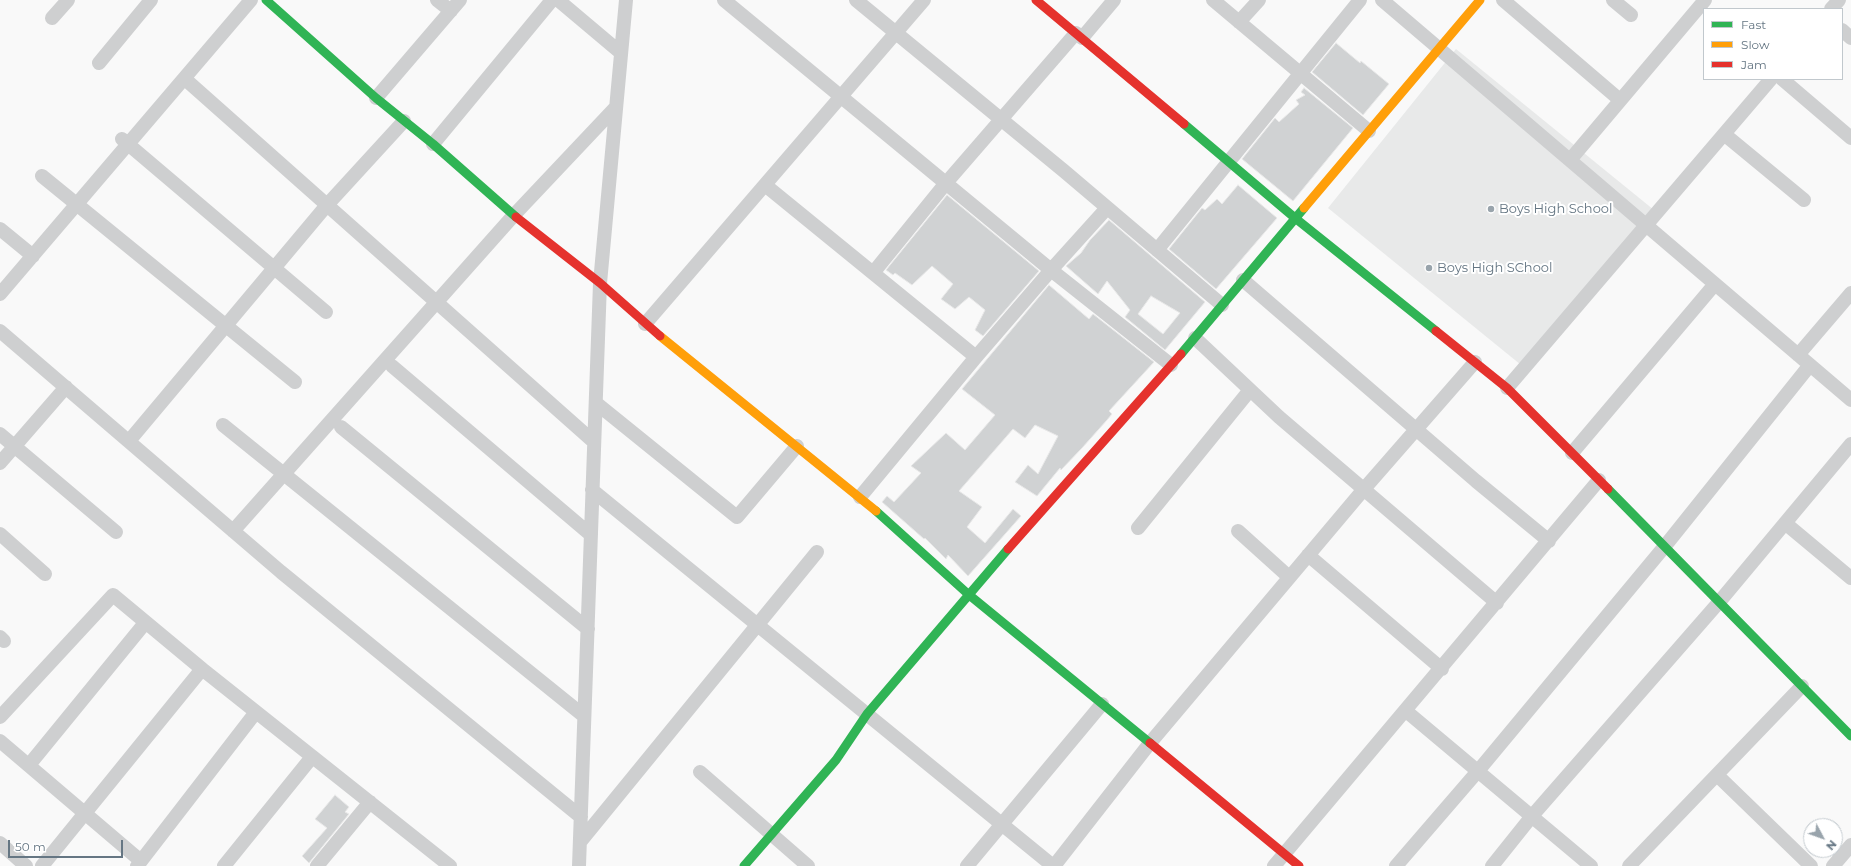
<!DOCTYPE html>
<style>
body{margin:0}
#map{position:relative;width:1851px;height:866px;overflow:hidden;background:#f9f9f9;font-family:Montserrat,sans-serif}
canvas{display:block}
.legend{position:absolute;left:1703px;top:8px;width:140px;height:72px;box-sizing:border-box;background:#fff;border:1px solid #c1c8cd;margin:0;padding:5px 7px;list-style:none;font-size:12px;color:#657683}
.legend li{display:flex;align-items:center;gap:8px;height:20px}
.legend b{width:20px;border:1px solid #c1c8cd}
.north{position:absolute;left:1803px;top:818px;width:40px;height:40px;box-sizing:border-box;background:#fff;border:1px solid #c1c8cd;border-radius:50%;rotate:131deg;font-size:11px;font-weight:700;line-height:16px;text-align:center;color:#657683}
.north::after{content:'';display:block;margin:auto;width:14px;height:18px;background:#99a4ac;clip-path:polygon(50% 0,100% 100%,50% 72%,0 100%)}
.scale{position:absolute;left:8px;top:840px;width:115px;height:18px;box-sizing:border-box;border:2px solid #657683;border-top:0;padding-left:5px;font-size:12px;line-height:14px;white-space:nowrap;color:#657683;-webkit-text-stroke:3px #fff;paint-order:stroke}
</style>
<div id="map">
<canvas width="1851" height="866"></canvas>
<ul class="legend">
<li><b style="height:5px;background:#30b455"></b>Fast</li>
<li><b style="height:5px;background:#ff9f0a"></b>Slow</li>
<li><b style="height:5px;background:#e5322d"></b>Jam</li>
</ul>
<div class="north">N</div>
<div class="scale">50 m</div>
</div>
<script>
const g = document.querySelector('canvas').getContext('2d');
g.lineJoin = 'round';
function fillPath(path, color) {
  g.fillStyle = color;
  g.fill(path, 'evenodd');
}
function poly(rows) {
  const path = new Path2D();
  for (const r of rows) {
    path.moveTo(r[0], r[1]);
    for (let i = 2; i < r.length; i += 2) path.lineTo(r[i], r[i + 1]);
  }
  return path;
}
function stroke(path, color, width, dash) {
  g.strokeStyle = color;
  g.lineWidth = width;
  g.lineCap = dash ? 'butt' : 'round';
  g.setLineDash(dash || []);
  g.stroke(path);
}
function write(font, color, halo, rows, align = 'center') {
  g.font = font + ' Montserrat,sans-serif';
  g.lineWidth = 4;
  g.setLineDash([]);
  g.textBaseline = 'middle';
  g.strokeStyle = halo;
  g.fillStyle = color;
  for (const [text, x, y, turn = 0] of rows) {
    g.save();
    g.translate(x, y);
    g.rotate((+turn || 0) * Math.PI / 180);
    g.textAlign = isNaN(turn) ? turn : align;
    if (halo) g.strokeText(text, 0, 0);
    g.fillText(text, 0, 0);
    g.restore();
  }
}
const built = poly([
 [1456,49,1654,210,1526,369,1328,208]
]);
const building = poly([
 [1336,43,1360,63,1361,61,1389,84,1363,115,1312,72,1336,43],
 [1304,88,1353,128,1293,201,1242,159,1275,118,1279,122,1299,104,1296,100,1305,95,1301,92,1304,88],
 [1238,185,1277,218,1216,289,1169,249,1202,208,1205,210,1217,199,1222,204,1238,185],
 [947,195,1039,271,983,336,975,330,985,310,969,297,955,309,941,299,953,284,932,266,912,285,895,273,893,275,886,270,947,195],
 [1109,220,1205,302,1165,350,1125,317,1130,310,1107,281,1098,294,1066,266,1081,253,1090,240,1109,220],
 [1151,296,1180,313,1163,334,1138,314,1151,296],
 [1049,285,1089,319,1093,314,1154,362,1109,411,1112,414,1107,420,1082,448,1061,470,1060,468,1037,496,1015,482,1028,465,1038,474,1058,436,1035,425,1025,438,1013,429,959,491,982,507,967,527,985,543,1013,509,1021,516,968,576,948,555,946,559,925,538,924,539,882,502,887,496,894,502,921,473,911,466,946,433,965,450,995,415,962,389,1049,285],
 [335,795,349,807,345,812,349,814,309,863,302,856,327,828,315,819,335,795]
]);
const street = poly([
 [437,0,451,11],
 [558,0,621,53],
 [724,0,1051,270,1171,365],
 [856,0,1064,171,1222,305],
 [1213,0,1369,131],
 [1382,0,1851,400],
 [1503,0,1620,100],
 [1613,0,1631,15],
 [1831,9,1839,0],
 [52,18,68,0],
 [1239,22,1259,0],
 [1842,30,1851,38],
 [1082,38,1114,0],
 [99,63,151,0],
 [185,79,594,442],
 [1782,79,1851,138],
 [376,98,460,0],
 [1724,134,1804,200],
 [122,139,326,312],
 [433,144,552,0],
 [1570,160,1705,0],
 [42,176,295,382],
 [765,185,976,357],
 [0,229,33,256],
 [1157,250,1360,0],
 [873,273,946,183,1076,33],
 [1243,280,1476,481,1549,541],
 [0,294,251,0],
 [645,324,924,0],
 [0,331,281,572,581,817],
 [1195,338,1279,417,1497,603],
 [1798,355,1851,293],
 [392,366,591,535],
 [1507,388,1771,79],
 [596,403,737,517,797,446],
 [223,425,584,716],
 [341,427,588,629],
 [0,434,116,532],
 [129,441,327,205,404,121],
 [1572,453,1715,284],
 [0,463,66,387],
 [592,490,1053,866],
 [860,497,976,357,1051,270,1107,208],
 [1785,523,1851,578],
 [1138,528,1250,390],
 [233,531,514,215,616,107],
 [1238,531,1289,577],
 [0,534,45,574],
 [1308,555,1442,669],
 [0,637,4,641],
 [202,669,450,866],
 [1406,711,1591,866],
 [0,717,113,595,202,669,42,866],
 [0,741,141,861,137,866],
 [29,765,145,623],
 [700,772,808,866],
 [1717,775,1811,866],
 [580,842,817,552],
 [0,843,26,866],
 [141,861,256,712],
 [224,866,312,757],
 [317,866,370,802],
 [579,866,600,283,626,0],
 [967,866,1102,704],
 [1054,866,1150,743,1364,489,1475,362],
 [1274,866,1599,480],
 [1396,866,1478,771,1665,546,1810,365],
 [1492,866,1532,816,1720,601,1851,444],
 [1629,866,1802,686],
 [1833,866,1851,845]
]);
const fast = poly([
 [266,0,376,98,433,144,516,217],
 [1184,124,1295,218,1436,331],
 [1181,354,1304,208],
 [1608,489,1851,736],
 [876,511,968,594,1150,743],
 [744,866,836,760,867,714,1008,549]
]);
const slow = poly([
 [1304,208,1480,0],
 [660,336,876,511]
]);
const jam = poly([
 [1036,0,1184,124],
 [516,217,600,283,660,336],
 [1436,331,1507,388,1608,489],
 [1008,549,1181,354],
 [1150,743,1299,866]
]);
const markers = [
 [1491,209,4,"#99a4ac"],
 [1429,268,4,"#99a4ac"]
];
const poiNames = [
 ["Boys High School",1499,209],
 ["Boys High SChool",1437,268]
];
fillPath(built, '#e8e9e9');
fillPath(building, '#d0d2d3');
stroke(building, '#e8e8e8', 1);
stroke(street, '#cecfd0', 14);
stroke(fast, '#30b455', 9);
stroke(slow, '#ff9f0a', 9);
stroke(jam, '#e5322d', 9);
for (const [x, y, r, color] of markers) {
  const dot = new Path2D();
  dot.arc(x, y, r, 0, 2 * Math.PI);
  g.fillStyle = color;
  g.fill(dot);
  stroke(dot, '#fff', 1.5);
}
write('13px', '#657683', '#fff', poiNames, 'left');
</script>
